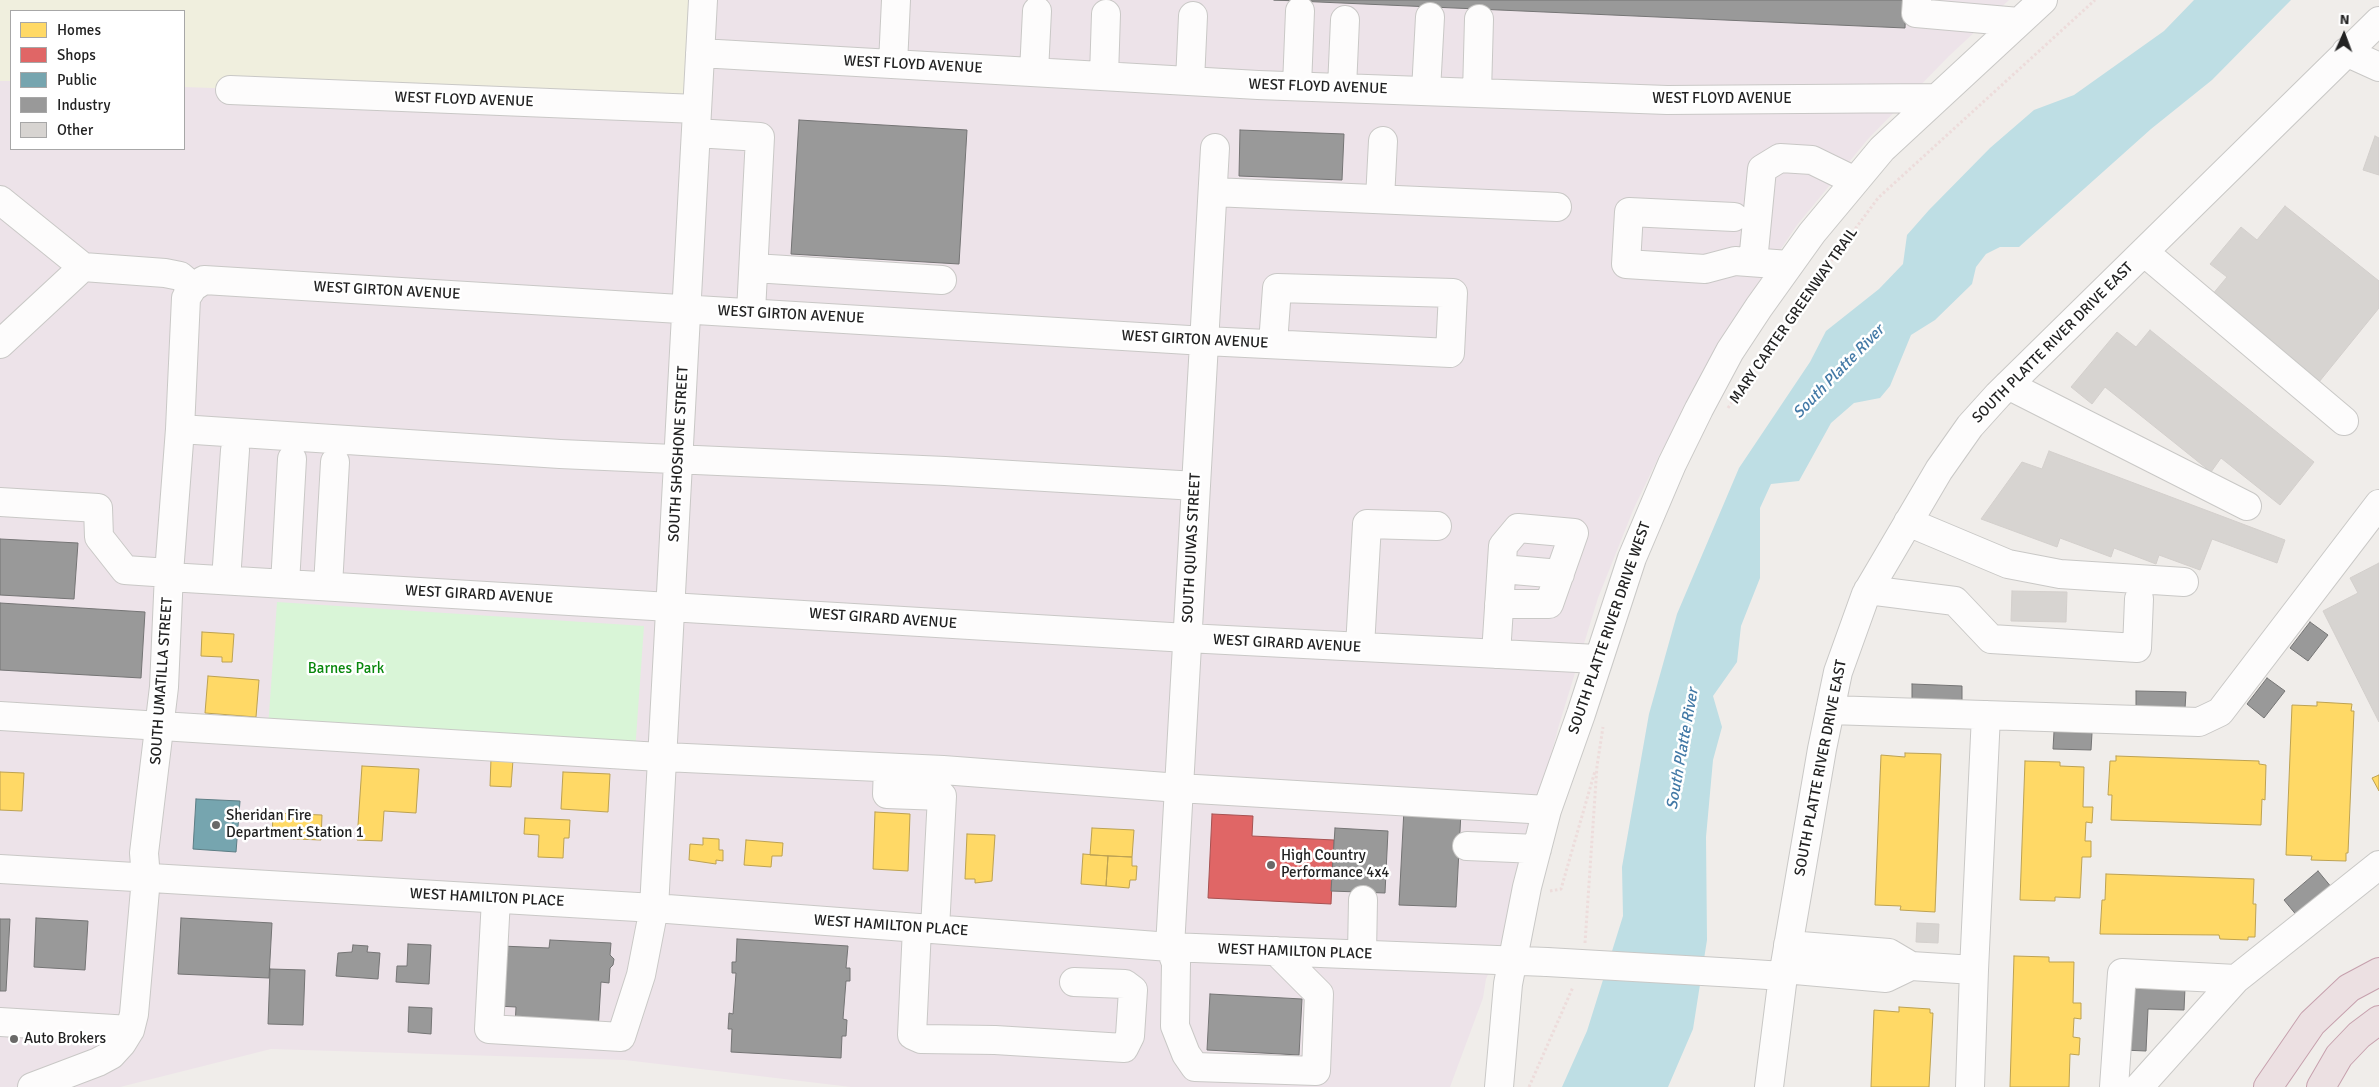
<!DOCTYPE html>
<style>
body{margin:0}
#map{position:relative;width:2379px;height:1087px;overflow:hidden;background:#f0edea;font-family:Signika,sans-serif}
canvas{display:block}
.legend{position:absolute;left:10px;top:10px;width:175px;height:140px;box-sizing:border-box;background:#fff;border:1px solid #a7a7a7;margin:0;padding:6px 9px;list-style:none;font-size:15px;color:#222}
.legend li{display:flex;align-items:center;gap:10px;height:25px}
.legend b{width:25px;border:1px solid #a7a7a7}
.north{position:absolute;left:2319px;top:10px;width:50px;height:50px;-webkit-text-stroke:4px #fff;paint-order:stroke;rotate:2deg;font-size:14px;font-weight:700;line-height:20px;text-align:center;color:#222}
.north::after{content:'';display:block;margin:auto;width:18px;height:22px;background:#222;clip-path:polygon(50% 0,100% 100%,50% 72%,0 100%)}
</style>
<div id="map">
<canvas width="2379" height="1087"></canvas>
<ul class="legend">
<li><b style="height:14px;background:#ffd966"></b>Homes</li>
<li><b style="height:14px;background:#e06666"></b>Shops</li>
<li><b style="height:14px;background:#76a5af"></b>Public</li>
<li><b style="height:14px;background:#999"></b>Industry</li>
<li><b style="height:14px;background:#d7d4d1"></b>Other</li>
</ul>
<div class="north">N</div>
</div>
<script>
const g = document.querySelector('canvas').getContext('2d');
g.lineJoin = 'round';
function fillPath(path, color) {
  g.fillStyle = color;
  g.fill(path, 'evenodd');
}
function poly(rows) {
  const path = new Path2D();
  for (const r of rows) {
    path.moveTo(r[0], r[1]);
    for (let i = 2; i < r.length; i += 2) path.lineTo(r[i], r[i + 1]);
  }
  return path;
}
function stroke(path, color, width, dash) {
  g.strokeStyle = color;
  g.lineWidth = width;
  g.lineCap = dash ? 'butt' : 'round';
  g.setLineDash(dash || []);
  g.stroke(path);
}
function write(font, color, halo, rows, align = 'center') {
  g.font = font + ' Signika,sans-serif';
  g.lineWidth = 5;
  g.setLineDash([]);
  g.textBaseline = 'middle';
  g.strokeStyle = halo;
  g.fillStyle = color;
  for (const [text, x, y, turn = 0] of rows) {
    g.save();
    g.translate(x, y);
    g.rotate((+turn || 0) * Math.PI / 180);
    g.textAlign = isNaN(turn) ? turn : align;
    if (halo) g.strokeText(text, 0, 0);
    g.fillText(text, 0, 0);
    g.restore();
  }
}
const industrial = poly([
 [0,0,2009,0,1949,56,1868,139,1797,225,1725,332,1660,454,1634,508,1598,598,1559,725,1499,950,1486,979,1483,998,1450,1087,851,1087,625,1060,271,1049,120,1087,0,1087],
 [11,11,184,11,184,149,11,149]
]);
const farmland = poly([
 [0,0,689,0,683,104,184,87,184,11,11,11,11,81,0,81]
]);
const park = poly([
 [277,602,644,626,635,752,268,728]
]);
const water = poly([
 [2194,0,2291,0,2212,80,2151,129,2019,247,2000,247,1986,254,1976,267,1972,284,1935,320,1911,335,1890,386,1880,398,1854,403,1831,423,1799,481,1771,484,1760,508,1760,578,1741,626,1737,662,1713,696,1722,727,1713,760,1706,837,1707,940,1693,1029,1668,1087,1562,1087,1587,1031,1623,916,1622,867,1649,714,1677,614,1739,468,1810,362,1826,331,1879,289,1903,264,1907,235,1929,210,1990,148,2034,110,2074,95,2164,31]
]);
const homes = poly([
 [202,632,234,634,232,662,222,662,222,657,201,656,202,632],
 [208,676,259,680,256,717,205,713,208,676],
 [2317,702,2352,704,2351,711,2354,711,2348,853,2346,853,2346,861,2311,860,2312,856,2286,855,2292,705,2317,706,2317,702],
 [1905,753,1941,754,1935,912,1900,910,1901,906,1875,905,1881,755,1905,757,1905,753],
 [2116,756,2259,761,2259,764,2266,765,2265,800,2262,799,2261,825,2111,820,2112,795,2108,795,2110,761,2116,761,2116,756],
 [491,759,513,760,511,787,490,786,491,759],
 [2025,761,2060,762,2060,766,2084,767,2083,807,2093,807,2092,823,2086,822,2085,841,2091,841,2091,857,2082,857,2080,898,2055,897,2055,901,2020,900,2025,761],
 [362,766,419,769,416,813,384,811,382,841,357,840,362,766],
 [0,772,24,773,22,811,0,810,0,772],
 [563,772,610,774,608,812,561,809,563,772],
 [2379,775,2379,791,2372,778,2379,775],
 [875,812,910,814,908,871,873,869,875,812],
 [273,813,322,815,321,840,272,838,273,813],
 [525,818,570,820,569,838,564,838,563,858,538,857,539,835,524,834,525,818],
 [1092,828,1134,830,1132,857,1090,855,1092,828],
 [967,834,995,835,992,881,975,883,975,879,965,879,967,834],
 [703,838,719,839,719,850,723,850,723,861,716,860,716,864,689,860,690,844,703,845,703,838],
 [746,840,783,843,782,856,772,856,771,867,744,865,746,840],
 [1083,854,1108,856,1106,886,1081,884,1083,854],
 [1108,856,1132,857,1132,866,1137,866,1136,880,1130,880,1129,888,1106,886,1108,856],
 [2106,874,2254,879,2253,904,2256,904,2255,937,2248,937,2248,940,2220,939,2219,935,2100,934,2102,900,2105,900,2106,874],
 [2014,956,2049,957,2049,962,2074,962,2073,1003,2081,1003,2081,1019,2074,1018,2073,1037,2080,1038,2079,1055,2070,1054,2069,1087,2010,1087,2014,956],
 [1899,1007,1930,1009,1930,1013,1933,1013,1929,1087,1871,1087,1874,1010,1899,1012,1899,1007]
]);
const shops = poly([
 [1212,814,1253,816,1252,836,1334,840,1331,904,1208,898,1212,814]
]);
const public = poly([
 [196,799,240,801,236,852,193,849,196,799]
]);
const industry = poly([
 [1274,0,1906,0,1905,28,1274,0],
 [799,120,967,130,959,264,791,254,799,120],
 [1240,130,1344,134,1342,180,1239,176,1240,130],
 [0,539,78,543,74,599,0,595,0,539],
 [0,603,145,612,141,678,0,670,0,603],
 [2310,622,2328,635,2308,661,2290,648,2310,622],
 [2267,678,2285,691,2264,718,2247,704,2267,678],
 [1912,684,1962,686,1962,703,1912,702,1912,684],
 [2136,691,2186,692,2185,709,2136,707,2136,691],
 [2054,732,2092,733,2091,750,2053,749,2054,732],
 [1404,809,1461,812,1456,907,1399,905,1404,809],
 [1335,828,1388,831,1385,893,1331,891,1335,828],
 [2318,871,2332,888,2298,917,2284,900,2318,871],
 [36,918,88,921,85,970,34,967,36,918],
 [181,918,272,923,269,978,178,974,181,918],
 [0,919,10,919,6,991,0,991,0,919],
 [737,939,848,946,846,968,850,968,850,981,846,981,843,1019,847,1020,846,1036,842,1036,841,1058,731,1052,732,1029,728,1029,729,1013,733,1014,736,973,732,973,732,962,736,962,737,939],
 [550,940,611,943,610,955,614,959,613,965,610,968,609,983,601,982,598,1031,515,1027,516,1007,498,1006,501,946,549,948,550,940],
 [408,944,431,945,429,984,396,982,397,966,407,966,408,944],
 [353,945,368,946,367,952,380,953,378,979,336,976,338,953,352,952,353,945],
 [270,969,305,970,303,1025,268,1024,270,969],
 [2130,985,2185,988,2184,1010,2148,1009,2146,1051,2123,1050,2130,985],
 [1210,994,1302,999,1299,1055,1207,1050,1210,994],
 [409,1007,432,1008,431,1034,408,1032,409,1007]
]);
const building = poly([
 [2375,136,2379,138,2379,175,2363,170,2375,136],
 [2285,206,2379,281,2379,308,2319,382,2212,295,2227,277,2210,264,2241,227,2257,240,2285,206],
 [2150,330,2314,462,2280,505,2221,458,2211,472,2105,387,2092,404,2071,387,2117,332,2136,347,2150,330],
 [2049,451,2285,540,2277,563,2212,539,2200,570,2159,555,2156,564,2114,548,2111,557,2060,538,2057,547,1981,519,2022,462,2042,469,2049,451],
 [2379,563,2379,722,2323,611,2358,593,2350,578,2379,563],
 [2012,591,2067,592,2066,622,2011,621,2012,591],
 [1917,923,1939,924,1938,943,1916,942,1917,923]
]);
const path = poly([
 [1728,408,1774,339,1878,198,2095,0],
 [1550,891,1561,889,1595,771],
 [1585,943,1597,766,1603,727],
 [1529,1087,1573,987]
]);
const minor = poly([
 [1917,0,1916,13,2019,22],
 [2346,52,2379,67],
 [700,53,1258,85,1667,100,1935,98],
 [893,64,896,0],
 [1034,72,1037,11],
 [1104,76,1106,14],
 [1190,81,1193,16],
 [1297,86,1300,11],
 [1342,88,1345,20],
 [230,90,697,109],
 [1426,91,1430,17],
 [1477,93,1479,19],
 [696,133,760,137,751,312],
 [1215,148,1170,947,1176,963,1175,1026,1186,1054,1195,1067,1316,1071,1319,994,1276,951],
 [1213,192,1557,207],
 [1380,199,1383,141],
 [0,200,83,267,165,273,180,276,193,287],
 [1734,217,1629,212,1626,264,1705,269,1735,261,1789,265],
 [2144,252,2344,421],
 [1753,262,1762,169,1780,158,1812,160,1855,181],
 [754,268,942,280],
 [0,344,83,267],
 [2008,385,2247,506],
 [180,429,560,454,945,471,1196,486],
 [0,502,98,508,99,537,125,570,169,573],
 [1908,522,2008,564,2060,574,2184,582],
 [1502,569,1560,574],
 [169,577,1187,638,1597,659],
 [226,580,235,450],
 [285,584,292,459],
 [328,586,335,462],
 [1868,590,1955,601,1991,639,2137,648,2139,599],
 [1360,647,1367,524,1437,526],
 [1496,654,1503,546,1518,528,1574,533,1549,604,1499,604],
 [1830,710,2199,722,2220,712,2379,504],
 [0,716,643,756,943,770,1179,788,1547,810],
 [888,768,887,794,942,796,935,929],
 [1467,846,1537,849],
 [0,869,654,908,1170,947,1547,962],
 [496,899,489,1029,621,1037,641,975,654,908,703,0],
 [917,928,912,1035,921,1039,995,1040,1124,1048,1130,1036,1133,990,1125,984,1074,982],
 [1362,954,1363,900],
 [1911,966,1974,970,1986,715],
 [1784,969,1886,978,1911,966,1889,953,1788,945],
 [1737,973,1783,976],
 [2236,979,2379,865],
 [0,1022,130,1030],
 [32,1087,98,1062,111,1055,122,1043,130,1030,134,1014,146,878,144,853,164,687,169,573,180,429,186,298,193,287,204,280,1205,341,1450,353,1453,293,1277,288,1273,344],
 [1499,1087,1508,984,1527,887,1547,810,1581,714,1632,558,1672,464,1699,409,1730,351,1759,307,1812,233,1882,149,2043,0],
 [1769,1087,1783,976,1822,749,1838,672,1866,594,1939,470,1970,426,1998,395,2379,21],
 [1970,1087,1974,970],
 [2114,1087,2122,973,2236,979,2139,1087]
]);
const highway = poly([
 [2268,1087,2312,1023,2349,988,2379,972],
 [2321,1087,2339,1056,2359,1035,2379,1020]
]);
const minorBridge = poly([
 [1547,962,1737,973]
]);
const markers = [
 [216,825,5,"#6a6968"],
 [1271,865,5,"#6a6968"],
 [14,1039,5,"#6a6968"]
];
const streetNames = [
 ["WEST FLOYD AVENUE",913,65,3],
 ["WEST FLOYD AVENUE",1318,87,2],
 ["WEST FLOYD AVENUE",1722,99],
 ["WEST FLOYD AVENUE",464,100,2],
 ["WEST GIRTON AVENUE",387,291,3],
 ["WEST GIRTON AVENUE",791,315,3],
 ["MARY CARTER GREENWAY TRAIL",1794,316,-55],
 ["WEST GIRTON AVENUE",1195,340,3],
 ["SOUTH PLATTE RIVER DRIVE EAST",2053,343,-45],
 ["SOUTH SHOSHONE STREET",679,454,-87],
 ["SOUTH QUIVAS STREET",1192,548,-87],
 ["WEST GIRARD AVENUE",479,595,3],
 ["WEST GIRARD AVENUE",883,619,4],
 ["SOUTH PLATTE RIVER DRIVE WEST",1610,628,-71],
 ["WEST GIRARD AVENUE",1287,644,3],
 ["SOUTH UMATILLA STREET",162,681,-86],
 ["SOUTH PLATTE RIVER DRIVE EAST",1821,768,-79],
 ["WEST HAMILTON PLACE",487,898,3],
 ["WEST HAMILTON PLACE",891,926,4],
 ["WEST HAMILTON PLACE",1295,952,2]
];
const parkNames = [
 ["Barnes Park",346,669]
];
const poiNames = [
 ["Sheridan Fire",226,816],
 ["Department Station 1",226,833],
 ["High Country",1281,856],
 ["Performance 4x4",1281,873],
 ["Auto Brokers",24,1039]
];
const waterNames = [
 ["South Platte River",1839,372,-46],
 ["South Platte River",1683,749,-80]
];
fillPath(industrial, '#ede3e9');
fillPath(farmland, '#f0efde');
fillPath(park, '#d9f5d7');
fillPath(water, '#bedee4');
fillPath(homes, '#ffd966');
stroke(homes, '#bda252', 1);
fillPath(shops, '#e06666');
stroke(shops, '#a75252', 1);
fillPath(public, '#76a5af');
stroke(public, '#5d7e85', 1);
fillPath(industry, '#999');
stroke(industry, '#757575', 1);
fillPath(building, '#d7d4d1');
stroke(building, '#d3cfcc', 1);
stroke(minor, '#c9c8c6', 30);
stroke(highway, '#c6a0ad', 30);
stroke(path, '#eddcdb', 3, [2.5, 2.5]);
stroke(minor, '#fdfcfc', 28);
stroke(highway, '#ece0e2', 28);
stroke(minorBridge, '#c9c8c6', 30, []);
stroke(minorBridge, '#fdfcfc', 28);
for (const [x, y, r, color] of markers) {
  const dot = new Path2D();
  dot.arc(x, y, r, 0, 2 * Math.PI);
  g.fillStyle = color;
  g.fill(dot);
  stroke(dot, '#fff', 2);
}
write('15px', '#222', '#fff', streetNames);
write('15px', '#08880c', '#fff', parkNames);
write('15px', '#222', '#fff', poiNames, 'left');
write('italic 16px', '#4379a6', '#fff', waterNames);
</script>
